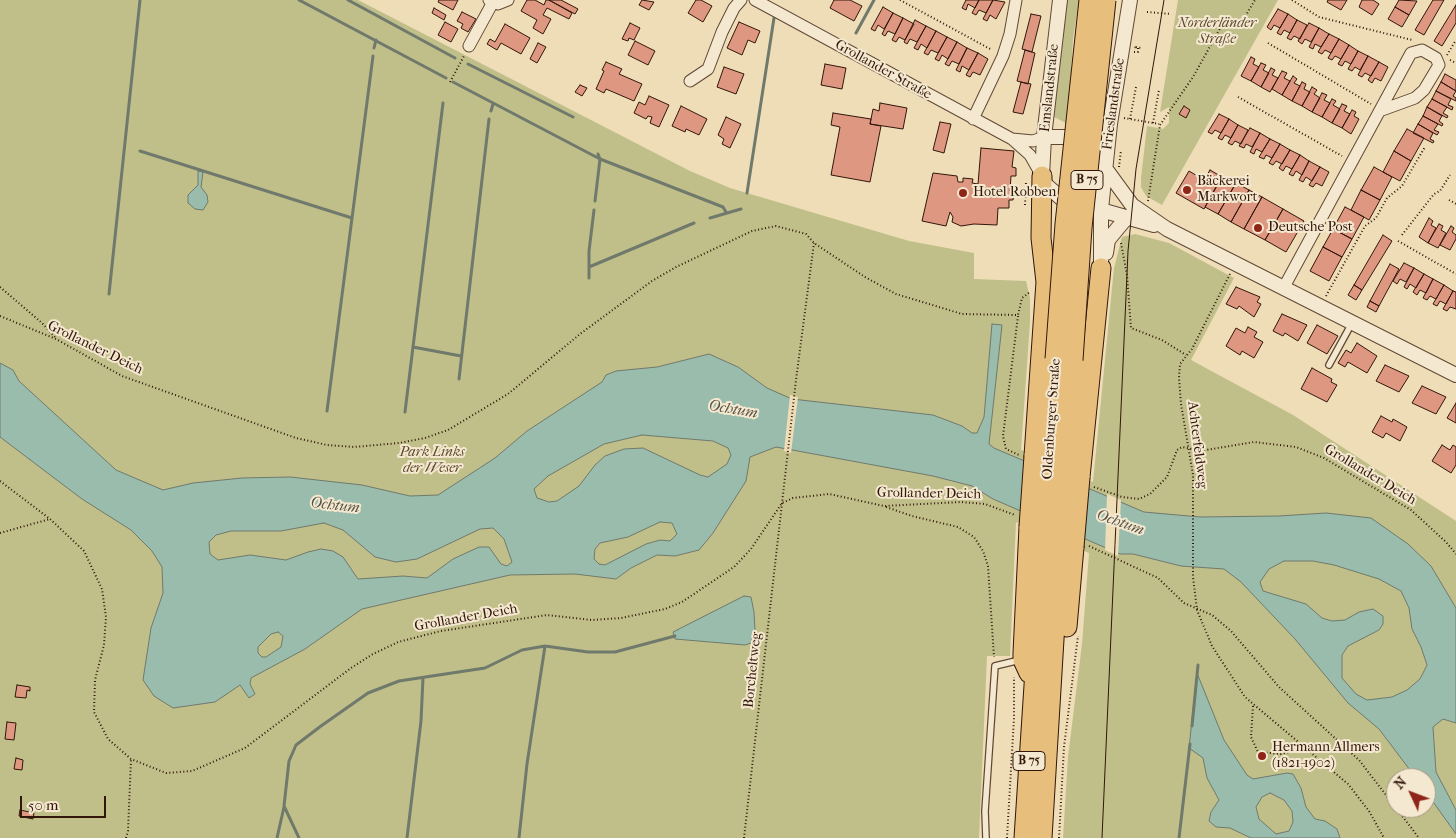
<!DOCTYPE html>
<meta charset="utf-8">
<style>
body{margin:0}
#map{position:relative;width:1456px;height:838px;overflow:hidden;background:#eeddb7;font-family:"IM FELL French Canon",serif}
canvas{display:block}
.north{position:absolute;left:1386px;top:768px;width:50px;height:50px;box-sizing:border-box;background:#f4e9d0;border:1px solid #a69581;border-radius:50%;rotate:313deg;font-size:14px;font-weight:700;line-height:20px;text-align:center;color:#32160a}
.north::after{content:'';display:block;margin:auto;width:18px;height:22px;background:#8f2418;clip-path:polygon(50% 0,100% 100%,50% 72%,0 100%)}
.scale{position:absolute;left:20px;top:796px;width:86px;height:22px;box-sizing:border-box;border:2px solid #32160a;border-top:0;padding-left:6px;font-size:15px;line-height:18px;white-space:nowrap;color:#32160a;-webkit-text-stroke:4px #f4e9d0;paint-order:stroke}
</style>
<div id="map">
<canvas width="1456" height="838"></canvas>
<div class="north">N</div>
<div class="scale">50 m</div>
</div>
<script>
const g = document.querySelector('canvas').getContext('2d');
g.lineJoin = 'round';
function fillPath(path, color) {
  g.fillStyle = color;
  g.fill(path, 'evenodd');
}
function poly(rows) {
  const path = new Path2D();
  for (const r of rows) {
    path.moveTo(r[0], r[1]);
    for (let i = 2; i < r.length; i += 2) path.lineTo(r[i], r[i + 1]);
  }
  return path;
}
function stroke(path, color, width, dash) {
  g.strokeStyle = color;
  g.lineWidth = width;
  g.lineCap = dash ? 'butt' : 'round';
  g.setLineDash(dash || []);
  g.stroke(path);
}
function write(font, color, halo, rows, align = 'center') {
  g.font = font + ' "IM FELL French Canon",serif';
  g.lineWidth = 4;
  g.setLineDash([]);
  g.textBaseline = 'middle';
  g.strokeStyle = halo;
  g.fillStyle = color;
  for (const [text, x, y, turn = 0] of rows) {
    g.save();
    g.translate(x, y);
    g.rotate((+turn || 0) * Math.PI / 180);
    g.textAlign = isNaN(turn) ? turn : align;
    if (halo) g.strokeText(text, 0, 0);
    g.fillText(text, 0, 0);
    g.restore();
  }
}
const green = poly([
 [0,0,358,0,690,171,730,188,909,241,974,253,974,279,1026,281,1030,298,1030,322,1021,450,1093,482,1114,268,1122,237,1135,234,1169,243,1234,278,1191,360,1293,415,1456,521,1456,838,1063,838,1068,757,1082,644,1089,553,1016,522,1010,656,987,656,979,838,0,838],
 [1396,778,1426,778,1426,808,1396,808],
 [1066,0,1079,0,1073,39,1068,124,1054,117],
 [1178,0,1278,0,1162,205,1146,196,1141,187,1141,178,1147,126,1163,129,1169,123,1169,107,1160,112]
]);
const water = poly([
 [198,171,203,172,201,187,207,195,208,202,203,210,195,209,188,203,188,195,198,185,198,171],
 [992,324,1002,325,989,444,994,448,1144,512,1200,517,1279,516,1326,513,1371,518,1408,544,1431,566,1456,608,1456,723,1443,719,1433,727,1436,772,1456,810,1456,834,1426,792,1426,778,1416,778,1379,729,1348,703,1295,639,1241,582,1224,569,1181,566,1133,554,1120,554,993,499,972,486,933,476,776,447,750,457,746,481,713,533,699,550,675,556,657,555,631,568,616,579,575,574,510,575,362,609,305,649,251,678,250,684,255,694,249,698,240,685,215,702,173,708,154,696,143,680,151,628,163,593,162,567,152,551,131,530,82,499,0,437,0,363,13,370,19,381,116,470,163,490,193,483,242,478,290,477,362,485,410,496,438,495,495,458,527,431,602,382,606,375,616,371,657,367,709,354,738,367,767,388,792,399,933,415,962,426,972,433,977,433,984,417,992,324],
 [642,435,713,441,728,448,731,455,727,464,708,477,700,475,643,448,624,449,605,456,595,465,579,486,557,501,549,502,537,498,534,489,548,476,604,444,642,435],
 [660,522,672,523,677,534,670,541,660,540,646,544,605,565,599,564,594,559,595,549,600,543,628,537,660,522],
 [324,523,343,530,375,557,396,562,417,559,480,529,493,528,504,539,512,562,507,566,501,564,489,547,479,547,453,559,427,578,403,576,358,579,343,557,333,551,321,549,308,552,286,560,250,555,218,560,210,554,209,542,216,535,231,531,281,531,324,523],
 [1284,561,1313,561,1334,565,1379,579,1401,591,1409,608,1412,629,1421,647,1427,665,1420,679,1407,690,1392,697,1367,700,1356,694,1342,678,1342,655,1348,646,1379,630,1383,624,1383,616,1373,609,1359,612,1345,620,1332,621,1322,618,1306,604,1263,591,1260,582,1269,569,1284,561],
 [278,632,283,636,281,647,266,657,262,657,258,653,258,647,271,634,278,632],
 [744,596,751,597,754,612,755,630,751,643,745,645,675,639,673,632,744,596],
 [1197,673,1224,740,1247,775,1253,779,1287,773,1293,774,1301,788,1306,807,1315,819,1325,821,1337,829,1340,838,1251,838,1230,828,1216,827,1209,821,1211,812,1219,800,1207,778,1203,758,1189,748,1197,673],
 [1270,793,1284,800,1292,811,1293,822,1289,831,1276,834,1259,819,1256,807,1262,797,1270,793]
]);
const pier = poly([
 [790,395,798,397,791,453,784,451],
 [1107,494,1121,500,1118,556,1105,550]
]);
const stream = poly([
 [299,0,446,78],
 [348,0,455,58],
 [856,33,874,0],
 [374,48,376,40],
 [468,64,573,117],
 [453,82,600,159,723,207,726,212],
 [491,111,493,104],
 [140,151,352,218],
 [747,193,774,18],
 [595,201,600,159,598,154],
 [710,218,741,209],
 [589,267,694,223],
 [589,278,589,251,594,210],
 [109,294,140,0],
 [413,347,461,356],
 [459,379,489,119],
 [327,411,373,56],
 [405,412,443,103],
 [1192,726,1198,665],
 [277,838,284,807],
 [299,838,284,806,289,761,293,752,296,745,321,726,368,693,399,681,485,668,522,650,545,646,588,652,615,652,675,636],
 [407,838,421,721,423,678],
 [519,838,527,764,545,646],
 [1179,838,1190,744]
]);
const building = poly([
 [439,0,458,0,453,10,438,2,439,0],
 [527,0,535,0,544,5,546,0,549,0,572,13,569,19,547,8,543,15,551,19,543,34,533,28,537,20,521,11,527,0],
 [549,0,561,0,578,9,575,14,549,0],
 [642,0,654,2,649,10,639,5,642,0],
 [696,0,701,0,712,6,703,22,688,13,696,0],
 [834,0,850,0,862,6,854,21,830,8,834,0],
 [966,0,979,0,975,8,968,4,966,10,962,8,966,0],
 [979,0,993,0,986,13,979,10,976,15,972,13,979,0],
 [993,0,1005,2,996,19,990,15,987,21,983,19,993,0],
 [1328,0,1347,0,1341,10,1327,2,1328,0],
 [1362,0,1373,0,1379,4,1372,15,1359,7,1362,0],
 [1399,0,1417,1,1409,15,1395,7,1399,0],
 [1433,0,1444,0,1424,35,1415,30,1433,0],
 [1456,5,1456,23,1442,46,1434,41,1456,5],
 [883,7,893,13,884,29,878,25,875,31,871,29,883,7],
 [1395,7,1409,15,1402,27,1388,19,1395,7],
 [434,8,446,15,444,20,432,13,434,8],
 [1278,9,1288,14,1280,28,1274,25,1271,30,1267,27,1278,9],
 [462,12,476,19,468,32,461,28,463,24,457,21,462,12],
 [893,13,903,18,895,34,888,31,885,36,882,34,893,13],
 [1031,14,1041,16,1032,52,1022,49,1031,14],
 [1288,14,1297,20,1290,33,1284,30,1281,35,1277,33,1288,14],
 [903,18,914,24,905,40,899,37,896,42,892,40,903,18],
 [915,20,926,26,917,42,910,39,907,44,904,42,915,20],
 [1297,20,1307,25,1300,39,1294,36,1291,40,1287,38,1297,20],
 [445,22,458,29,451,42,438,35,445,22],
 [739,22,760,31,755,43,748,40,742,55,727,48,739,22],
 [630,23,640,28,634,40,629,38,628,41,622,39,630,23],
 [1309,23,1319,28,1311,42,1305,39,1302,44,1298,41,1309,23],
 [505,24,530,38,521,54,501,43,497,50,487,44,490,39,495,42,505,24],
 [926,26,936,31,927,48,921,44,918,50,914,48,926,26],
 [1319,28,1329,34,1321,47,1315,44,1313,49,1309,47,1319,28],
 [936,31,947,37,938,53,931,50,928,55,924,53,936,31],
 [1329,34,1339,39,1331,53,1325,50,1322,54,1318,52,1329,34],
 [947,37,957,42,948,59,942,55,939,61,935,59,947,37],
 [1339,39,1349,45,1341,59,1335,56,1332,60,1328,58,1339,39],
 [635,41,655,51,648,65,628,55,635,41],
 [957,42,967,48,959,64,952,61,949,66,945,64,957,42],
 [538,43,546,47,537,63,530,59,538,43],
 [1349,45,1358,51,1351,64,1345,61,1342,66,1338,64,1349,45],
 [967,48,978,53,969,70,962,66,960,72,956,70,967,48],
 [1025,50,1035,53,1028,84,1017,81,1025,50],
 [1358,51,1368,56,1360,70,1355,67,1352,71,1348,69,1358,51],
 [978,53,988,59,980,75,973,72,970,77,966,75,978,53],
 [1368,56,1379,62,1371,76,1365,73,1362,77,1358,75,1368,56],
 [1251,57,1255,59,1253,64,1259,67,1251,81,1241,76,1251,57],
 [606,62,622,69,619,74,642,84,634,101,606,89,604,93,596,89,604,71,602,70,606,62],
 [1379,62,1388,67,1381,81,1375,78,1372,83,1368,80,1379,62],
 [1261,63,1266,65,1263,70,1269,73,1261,87,1251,81,1261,63],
 [825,64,846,68,842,89,821,85,825,64],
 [724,67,744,74,736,94,717,87,724,67],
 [1271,68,1275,70,1272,75,1278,78,1270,92,1261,87,1271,68],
 [1282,71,1287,73,1284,78,1290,81,1282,95,1272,89,1282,71],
 [1445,74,1456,80,1456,91,1441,82,1445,74],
 [1293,76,1297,79,1294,83,1300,86,1292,101,1282,95,1293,76],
 [1021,82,1031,84,1023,114,1013,112,1021,82],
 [1302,82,1306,84,1304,89,1310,92,1302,106,1292,101,1302,82],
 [1441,82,1456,91,1453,96,1456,98,1456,101,1436,91,1441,82],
 [580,85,587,88,582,96,575,92,580,85],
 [1312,87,1317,90,1314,94,1320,98,1312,112,1302,106,1312,87],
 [1436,91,1451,99,1448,105,1453,107,1452,110,1432,99,1436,91],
 [1322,93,1327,95,1324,100,1330,103,1322,117,1312,112,1322,93],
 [649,96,669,105,659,127,650,123,652,117,648,116,646,119,634,113,639,102,645,105,649,96],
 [1332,99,1336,101,1333,105,1340,109,1332,123,1322,117,1332,99],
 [1432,99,1447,107,1443,113,1448,116,1447,118,1427,107,1432,99],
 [880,103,907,108,903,129,870,124,873,109,879,111,880,103],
 [1342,104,1347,106,1344,111,1350,114,1342,128,1332,123,1342,104],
 [681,106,707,119,699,135,686,129,685,132,672,126,681,106],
 [1184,106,1190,110,1186,118,1179,114,1184,106],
 [1427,107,1442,116,1439,121,1443,124,1442,126,1423,116,1427,107],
 [1352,110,1356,112,1354,116,1359,119,1351,134,1342,128,1352,110],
 [833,113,871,119,870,124,881,126,870,182,831,175,840,127,831,125,833,113],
 [1219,114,1229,119,1221,133,1215,130,1212,134,1208,132,1219,114],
 [1423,116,1438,124,1434,130,1439,132,1437,135,1418,124,1423,116],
 [726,117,741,124,730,148,722,144,724,139,718,135,726,117],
 [1229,119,1238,125,1231,138,1225,135,1222,140,1218,138,1229,119],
 [940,122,951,124,944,153,933,150,940,122],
 [1418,124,1433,133,1430,139,1434,141,1433,143,1413,133,1418,124],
 [1238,125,1248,130,1241,144,1235,141,1232,145,1228,143,1238,125],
 [1250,128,1260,133,1252,147,1246,144,1244,148,1239,146,1250,128],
 [1407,129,1424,138,1411,161,1394,151,1407,129],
 [1260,133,1270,139,1262,152,1256,149,1254,154,1250,152,1260,133],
 [1270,139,1280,144,1272,158,1266,155,1264,159,1259,157,1270,139],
 [1280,144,1290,150,1282,164,1276,161,1273,165,1269,163,1280,144],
 [981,148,1014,151,1012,167,1016,168,1016,176,1011,176,1010,191,1014,191,1013,200,1009,200,1009,208,998,208,997,225,974,224,961,226,952,222,953,217,950,212,946,226,922,221,933,173,957,176,958,182,963,182,963,178,973,179,972,183,978,184,981,148],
 [1290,150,1300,155,1292,169,1286,166,1283,171,1279,168,1290,150],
 [1394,151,1411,161,1400,181,1383,172,1394,151],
 [1300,155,1309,161,1302,175,1296,171,1293,176,1289,174,1300,155],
 [1309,161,1320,167,1312,181,1306,177,1303,182,1299,180,1309,161],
 [1320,167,1329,172,1322,186,1316,183,1313,187,1309,185,1320,167],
 [1374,167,1392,177,1380,200,1361,190,1374,167],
 [1210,170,1222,177,1204,209,1176,193,1189,171,1204,180,1210,170],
 [1222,176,1236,183,1218,214,1205,207,1222,176],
 [1236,183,1249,190,1231,222,1218,214,1236,183],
 [1249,190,1262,197,1244,229,1231,222,1249,190],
 [1361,190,1380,200,1369,220,1351,210,1361,190],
 [1262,197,1283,209,1265,240,1244,229,1262,197],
 [1345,207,1364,217,1352,239,1333,229,1345,207],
 [1283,209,1304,221,1286,252,1265,240,1283,209],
 [1429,218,1433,221,1431,225,1436,228,1428,243,1419,237,1429,218],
 [1439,224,1443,226,1441,230,1446,233,1438,248,1428,243,1439,224],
 [1451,226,1454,228,1452,232,1456,235,1456,239,1450,250,1440,245,1451,226],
 [1333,229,1352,239,1342,257,1323,247,1333,229],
 [1383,235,1392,241,1362,290,1354,285,1383,235],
 [1323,247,1342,257,1329,281,1310,271,1323,247],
 [1404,263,1414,268,1406,282,1400,279,1397,284,1393,281,1404,263],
 [1390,264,1399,269,1379,306,1370,301,1390,264],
 [1414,268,1424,274,1416,288,1410,284,1407,289,1404,287,1414,268],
 [1424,274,1433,279,1426,293,1420,290,1417,295,1413,292,1424,274],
 [1433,279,1444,285,1436,299,1430,296,1427,300,1423,298,1433,279],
 [1354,285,1362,290,1356,300,1348,295,1354,285],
 [1444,285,1453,291,1446,304,1440,301,1437,306,1433,304,1444,285],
 [1236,287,1260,297,1257,302,1261,304,1254,317,1239,306,1237,309,1226,304,1236,287],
 [1453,291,1456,292,1456,309,1450,307,1447,311,1443,309,1453,291],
 [1370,301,1379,306,1376,312,1367,307,1370,301],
 [1282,314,1307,325,1298,341,1285,333,1283,336,1273,331,1282,314],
 [1317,325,1338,336,1327,354,1307,343,1317,325],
 [1248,327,1257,332,1254,337,1263,342,1254,358,1242,351,1240,355,1226,346,1236,328,1245,333,1248,327],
 [1357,343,1377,356,1367,373,1348,362,1345,367,1338,363,1346,350,1351,353,1357,343],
 [1385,365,1409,376,1399,392,1376,381,1385,365],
 [1312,368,1332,379,1331,382,1337,385,1327,402,1301,389,1312,368],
 [1422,386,1446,397,1436,414,1412,403,1422,386],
 [1456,403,1456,423,1447,418,1456,403],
 [1381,416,1392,422,1393,419,1407,427,1400,441,1386,433,1383,438,1372,432,1381,416],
 [1442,445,1450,450,1453,445,1456,447,1456,465,1451,473,1432,461,1442,445],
 [17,685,30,687,30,691,27,690,26,698,15,697,17,685],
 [7,722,16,723,14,740,5,739,7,722],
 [16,758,23,760,22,770,14,769,16,758],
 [20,810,34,813,33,819,19,816,20,810]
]);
const path = poly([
 [900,0,992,50],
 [1292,0,1319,17,1412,40],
 [1147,12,1171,14],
 [1268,43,1371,104],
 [1134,52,1138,52,1138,48,1134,47,1142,48],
 [1447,55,1456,40],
 [1450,60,1456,63],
 [450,82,464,56],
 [1238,97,1342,156],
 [1124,118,1159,124],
 [1130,119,1136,87],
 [1153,123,1159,90],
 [1119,167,1121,150],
 [1449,200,1456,204],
 [1148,201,1160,125,1193,77,1227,16,1240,25,1255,0],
 [1025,205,1026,182],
 [1402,235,1434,194,1440,191,1450,175],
 [1398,241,1456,274],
 [1121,243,1127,275,1131,328,1162,340,1186,355],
 [1230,274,1192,349,1180,364,1179,378,1181,404,1193,475,1193,577,1197,610,1212,646,1245,697,1348,784,1369,811,1384,838],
 [0,287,42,323,55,337],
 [1326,296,1365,226,1376,218,1387,198,1402,186,1425,147],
 [0,316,56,339,122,376,296,438,327,445,354,447,399,443,425,438,448,430,508,394,580,334,652,281,678,266,752,231,776,226,806,234,814,243,865,277,896,294,962,314,1018,315,1022,298,1030,292],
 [1018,316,1003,436,1006,449,1019,455],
 [0,481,50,519,84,551,102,589,106,617,104,645,95,680,94,712,108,739,131,759,166,773,192,771,245,748,351,668,373,654,398,642,441,631,547,615,592,620,621,618,665,609,682,602,734,567,751,549,782,503,793,498,829,494,884,506,961,502,985,504,1015,515],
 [1094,487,1122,497,1139,499,1150,494,1167,477,1177,450,1182,447,1200,451,1254,442,1296,447,1324,458,1411,510,1446,542,1456,554],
 [886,507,912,516,958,527,974,537,983,551,988,566,994,657],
 [0,533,50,519],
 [1089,546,1158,578,1184,603,1212,615,1231,631,1279,687,1359,760,1396,808],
 [1253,706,1251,737,1258,752,1281,754,1306,748],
 [1396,808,1419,838],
 [126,838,128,831,131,759],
 [744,838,796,380,814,243],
 [1007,838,1014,718,1014,677],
 [1059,838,1064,747,1078,636]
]);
const service = poly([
 [1329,365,1352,323],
 [986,838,985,811,995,666,1020,660]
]);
const minor = poly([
 [489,0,498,4,508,0],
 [755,0,1012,139,1030,155,1042,176],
 [469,46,493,2],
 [690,81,708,69,722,32,734,8,741,0],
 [973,119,1003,56,1010,34,1016,0],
 [1012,139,1033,141,1044,137],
 [1284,287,1411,53,1422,50,1436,58,1439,65,1424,90,1415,98,1382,110]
]);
const tertiary = poly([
 [1060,0,1044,137,1042,176,1046,185,1062,199,1154,225],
 [1044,137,1064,137,1078,141,1097,157,1132,205,1167,229,1456,375],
 [1106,253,1108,240,1127,217],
 [1101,268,1101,209,1110,124,1130,0]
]);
const trunk = poly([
 [1034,456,1046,282,1041,238,1042,176],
 [1049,463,1055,359],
 [1065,470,1073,360],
 [1080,477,1101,268],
 [1029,527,1023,653,1023,660,1029,673],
 [1067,627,1074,547],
 [1024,838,1044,533],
 [1042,838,1060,540]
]);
const tram = poly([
 [1102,838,1128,251,1136,169,1164,0]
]);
const trunkBridge = poly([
 [1055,359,1065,224,1089,0],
 [1073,360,1082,228,1106,0],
 [1029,527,1034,456],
 [1044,533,1049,463],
 [1060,540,1065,470],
 [1074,547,1080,477]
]);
const markers = [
 [1187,190,5,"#8f2418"],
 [963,193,5,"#8f2418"],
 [1258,228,5,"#8f2418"],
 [1262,756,5,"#8f2418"]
];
const shields = [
 [1087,180,32],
 [1029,761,32]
];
const shieldNames = [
 ["B 75",1087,180],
 ["B 75",1029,761]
];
const parkNames = [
 ["Norderländer",1217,24],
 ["Straße",1217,40],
 ["Park Links",432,453],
 ["der Weser",432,469]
];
const streetNames = [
 ["Grollander Straße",883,70,29],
 ["Emslandstraße",1050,88,-84],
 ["Frieslandstraße",1114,104,-82],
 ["Grollander Deich",95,348,26],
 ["Oldenburger Straße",1052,419,-86],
 ["Achterfeldweg",1197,445,83],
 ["Grollander Deich",1370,475,31],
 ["Grollander Deich",929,494,1],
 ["Grollander Deich",466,618,-10],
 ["Borcheltweg",753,670,-84]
];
const poiNames = [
 ["Bäckerei",1197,182],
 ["Markwort",1197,198],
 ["Hotel Robben",973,193],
 ["Deutsche Post",1268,228],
 ["Hermann Allmers",1272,748],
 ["(1821-1902)",1272,764]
];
const waterNames = [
 ["Ochtum",733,410,9],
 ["Ochtum",335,506,6],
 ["Ochtum",1120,523,19]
];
fillPath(green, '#c0bf89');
fillPath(water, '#99bcad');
stroke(water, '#707a6c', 1);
fillPath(pier, '#eeddb7');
stroke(stream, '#707a6c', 3);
fillPath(building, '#de9781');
stroke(building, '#32160a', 1);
stroke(service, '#614835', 8);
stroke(minor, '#614835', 13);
stroke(tertiary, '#614835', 16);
stroke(trunk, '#32160a', 21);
stroke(path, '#32160a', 2, [1, 2.5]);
stroke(service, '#f4e9d0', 5.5);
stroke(minor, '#f4e9d0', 11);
stroke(tertiary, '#f4e9d0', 14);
stroke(trunk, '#e7be7c', 19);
stroke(tram, '#32160a', 1);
stroke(trunkBridge, '#32160a', 21, []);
stroke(trunkBridge, '#e7be7c', 19);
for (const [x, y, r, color] of markers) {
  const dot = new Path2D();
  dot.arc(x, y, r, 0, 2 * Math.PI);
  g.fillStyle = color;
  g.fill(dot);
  stroke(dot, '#f4e9d0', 2);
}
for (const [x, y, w] of shields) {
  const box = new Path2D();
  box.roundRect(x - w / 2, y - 9.5, w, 19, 4);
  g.fillStyle = '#f4e9d0';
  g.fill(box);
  stroke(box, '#32160a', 1);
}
write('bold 12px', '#32160a', null, shieldNames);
write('italic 14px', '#5d4930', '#f4e9d0', parkNames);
write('14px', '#32160a', '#f4e9d0', streetNames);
write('14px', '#32160a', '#f4e9d0', poiNames, 'left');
write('italic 15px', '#565043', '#f4e9d0', waterNames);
</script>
